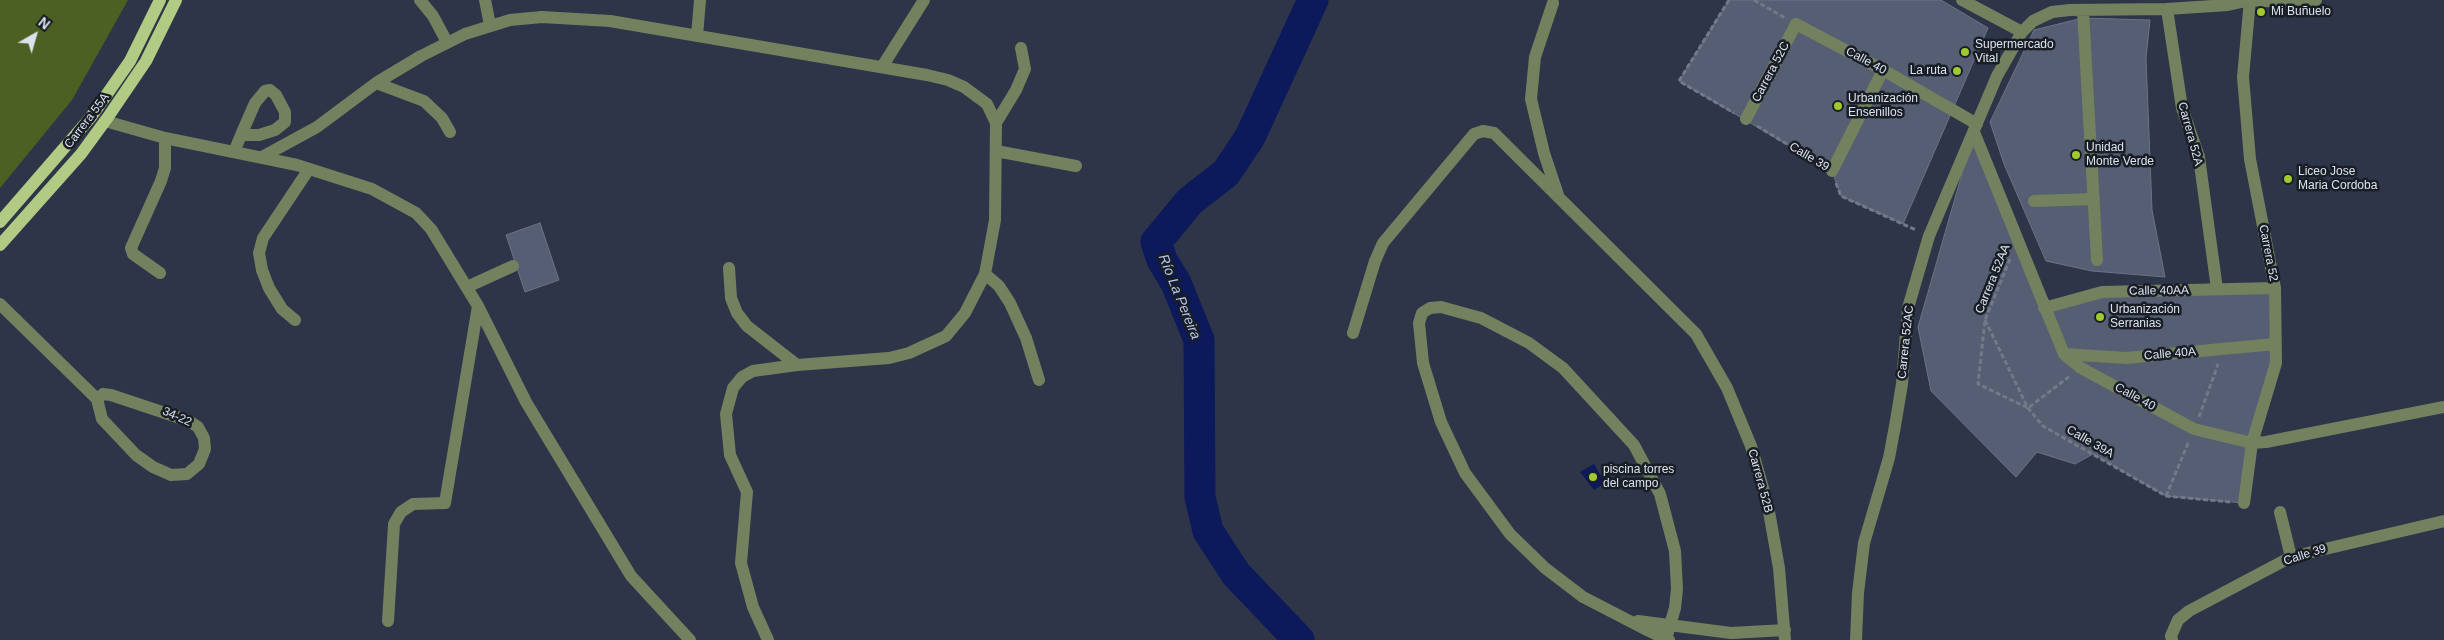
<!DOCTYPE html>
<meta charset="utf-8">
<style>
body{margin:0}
#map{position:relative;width:2444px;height:640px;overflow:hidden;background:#2e3548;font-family:Arial,sans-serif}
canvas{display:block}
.north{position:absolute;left:10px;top:10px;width:50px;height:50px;-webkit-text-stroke:4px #191d25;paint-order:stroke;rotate:38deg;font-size:14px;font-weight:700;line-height:20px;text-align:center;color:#dce2ee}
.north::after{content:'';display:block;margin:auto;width:18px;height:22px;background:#dce2ee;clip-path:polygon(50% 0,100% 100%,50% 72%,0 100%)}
</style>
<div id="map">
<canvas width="2444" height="640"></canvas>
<div class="north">N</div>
</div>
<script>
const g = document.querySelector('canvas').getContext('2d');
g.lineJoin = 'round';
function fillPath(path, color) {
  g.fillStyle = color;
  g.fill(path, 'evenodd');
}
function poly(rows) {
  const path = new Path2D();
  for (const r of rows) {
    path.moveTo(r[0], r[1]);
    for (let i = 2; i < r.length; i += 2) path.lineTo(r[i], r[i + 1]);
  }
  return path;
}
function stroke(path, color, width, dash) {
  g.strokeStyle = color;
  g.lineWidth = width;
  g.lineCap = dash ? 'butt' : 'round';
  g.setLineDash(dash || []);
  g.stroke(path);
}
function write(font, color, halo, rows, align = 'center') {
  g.font = font + ' Arial,sans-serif';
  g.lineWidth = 5;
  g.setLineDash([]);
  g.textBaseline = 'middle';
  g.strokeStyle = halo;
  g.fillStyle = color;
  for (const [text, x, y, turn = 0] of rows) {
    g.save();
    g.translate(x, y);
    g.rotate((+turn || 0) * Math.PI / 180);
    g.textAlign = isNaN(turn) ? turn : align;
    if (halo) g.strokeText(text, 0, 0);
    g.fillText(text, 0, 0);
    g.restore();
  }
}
const green = poly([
 [0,0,128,0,72,100,0,188]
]);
const water = poly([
 [1594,464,1605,483,1594,490,1580,472]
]);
const river = poly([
 [1299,640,1236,574,1208,531,1200,497,1199,340,1176,283,1162,260,1156,242,1190,201,1226,173,1250,137,1313,0]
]);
const building = poly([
 [1729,0,1941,0,1988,28,1903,224,1841,196,1832,171,1679,81,1729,0],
 [2083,18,2150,20,2146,58,2152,210,2165,277,2092,271,2046,261,2004,164,1990,122,2034,30,2083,18],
 [1974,132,2030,270,2052,306,2115,292,2275,288,2276,363,2244,503,2166,496,2093,454,2075,464,2037,452,2016,477,1931,391,1918,327,1974,132],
 [540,223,559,280,525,292,506,235,540,223]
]);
const path = poly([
 [1729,0,1679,81,1734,113],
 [1754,0,1785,18],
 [1757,126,1820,164],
 [1836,183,1841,196,1916,230],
 [2010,259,1985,320,1978,384,2028,408,2070,376],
 [1985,320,2028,408,2043,426,2166,496,2230,502],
 [2199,417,2218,364],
 [2166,496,2189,441]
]);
const minor = poly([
 [420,0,433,16,447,42],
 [485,0,490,25],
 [1962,0,2022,32],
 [1553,3,1535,57,1531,99,1544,153,1558,195],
 [2167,9,2182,108,2199,157,2217,289],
 [2083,11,2097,260],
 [697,36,700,0],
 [882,67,924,0],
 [376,83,424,101,442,118,450,132],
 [1746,119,1796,24,1883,70,1977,124],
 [105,121,165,138,297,165,372,189,416,213,431,229,478,306,526,402,631,576,690,640],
 [996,123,1016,90,1025,69,1021,48],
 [1974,132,2064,354,2081,368,2194,429,2252,443,2266,442,2444,407],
 [996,151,1076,166],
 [234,152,241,135,255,103,265,91,270,90,276,95,285,112,285,122,275,130,259,135,241,135],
 [262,157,317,127,376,83,421,56,465,34,510,20,542,17,610,21,927,75,948,80,964,87,987,104,996,123,995,220,985,274,965,313,946,336,909,353,889,358,797,365,753,371,742,377,733,388,726,414,730,455,747,492,741,563,753,607,768,640],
 [1832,171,1883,70],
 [2034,201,2094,199],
 [729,268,731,298,737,313,747,326,797,365],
 [160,273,133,254,131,248,161,181,165,168,165,138],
 [985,274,999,286,1010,303,1026,338,1039,380],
 [467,287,513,266],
 [0,304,97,399,102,419,136,455,153,467,171,475,187,474,199,464,205,449,204,438,198,427,189,421,111,395,103,394,97,399],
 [2044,308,2102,292,2275,288],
 [295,320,282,309,269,288,262,270,259,253,263,238,309,169],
 [1353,333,1375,261,1383,243,1474,134,1483,131,1494,133,1696,334,1727,388,1751,446,1768,506,1779,568,1785,640],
 [2064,354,2126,358,2275,344],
 [2244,503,2252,443,2276,363,2275,288,2250,159,2243,77,2250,0],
 [2280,512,2291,557],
 [388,621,394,524,401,512,413,504,445,503,478,306],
 [1638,621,1731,633,1785,630],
 [1666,639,1675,608,1677,589,1675,551,1660,494,1634,445,1563,368,1529,343,1481,318,1441,307,1430,308,1422,313,1419,323,1423,363,1441,422,1465,473,1510,534,1545,568,1583,597,1645,629,1666,639,1669,640],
 [1856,640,1858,593,1864,543,1889,458,1895,426,1902,384,1908,308,1929,236,1997,76,2022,32,2033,21,2052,12,2070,10,2167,9,2228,5,2250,0,2296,3,2316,0],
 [2172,640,2171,636,2178,620,2189,611,2291,557,2444,521]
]);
const major = poly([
 [0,222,91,117,130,61,160,0],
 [0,245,81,154,108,117,146,61,176,0]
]);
const markers = [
 [2261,12,5,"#9eca2f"],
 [1965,52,5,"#9eca2f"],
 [1957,71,5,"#9eca2f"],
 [1838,106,5,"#9eca2f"],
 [2076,155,5,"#9eca2f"],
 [2288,179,5,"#9eca2f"],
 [2100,317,5,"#9eca2f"],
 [1593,477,5,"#9eca2f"]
];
const poiNames = [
 ["Mi Buñuelo",2271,12],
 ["Supermercado",1975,45],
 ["Vital",1975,59],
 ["La ruta",1947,71,"right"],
 ["Urbanización",1848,99],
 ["Ensenillos",1848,113],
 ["Unidad",2086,148],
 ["Monte Verde",2086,162],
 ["Liceo Jose",2298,172],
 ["Maria Cordoba",2298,186],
 ["Urbanización",2110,310],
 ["Serranias",2110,324],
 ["piscina torres",1603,470],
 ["del campo",1603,484]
];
const streetNames = [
 ["Calle 40",1866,61,28],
 ["Carrera 52C",1771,72,-62],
 ["Carrera 55A",87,121,-53],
 ["Carrera 52A",2190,134,75],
 ["Calle 39",1809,157,31],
 ["Carrera 52",2268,253,79],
 ["Carrera 52AA",1993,279,-68],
 ["Calle 40AA",2159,291,-1],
 ["Carrera 52AC",1906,342,-84],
 ["Calle 40A",2170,354,-5],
 ["Calle 40",2135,397,28],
 ["34-22",177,417,24],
 ["Calle 39A",2090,442,30],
 ["Carrera 52B",1760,481,75],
 ["Calle 39",2305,555,-18]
];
const waterNames = [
 ["Río La Pereira",1179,297,68]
];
fillPath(green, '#4c6021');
fillPath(water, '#0c1a5b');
stroke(river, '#0c1a5b', 31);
fillPath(building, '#555e72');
stroke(building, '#6a7387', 1);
stroke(path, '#727989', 3, [5, 2.5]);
stroke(minor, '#74815f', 12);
stroke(major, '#b1cb84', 12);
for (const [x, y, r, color] of markers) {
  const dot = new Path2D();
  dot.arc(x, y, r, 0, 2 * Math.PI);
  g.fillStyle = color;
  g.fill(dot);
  stroke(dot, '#191d25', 2);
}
write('12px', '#dce2ee', '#191d25', poiNames, 'left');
write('12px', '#dce2ee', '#191d25', streetNames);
write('italic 14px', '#b7c8ef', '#191d25', waterNames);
</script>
